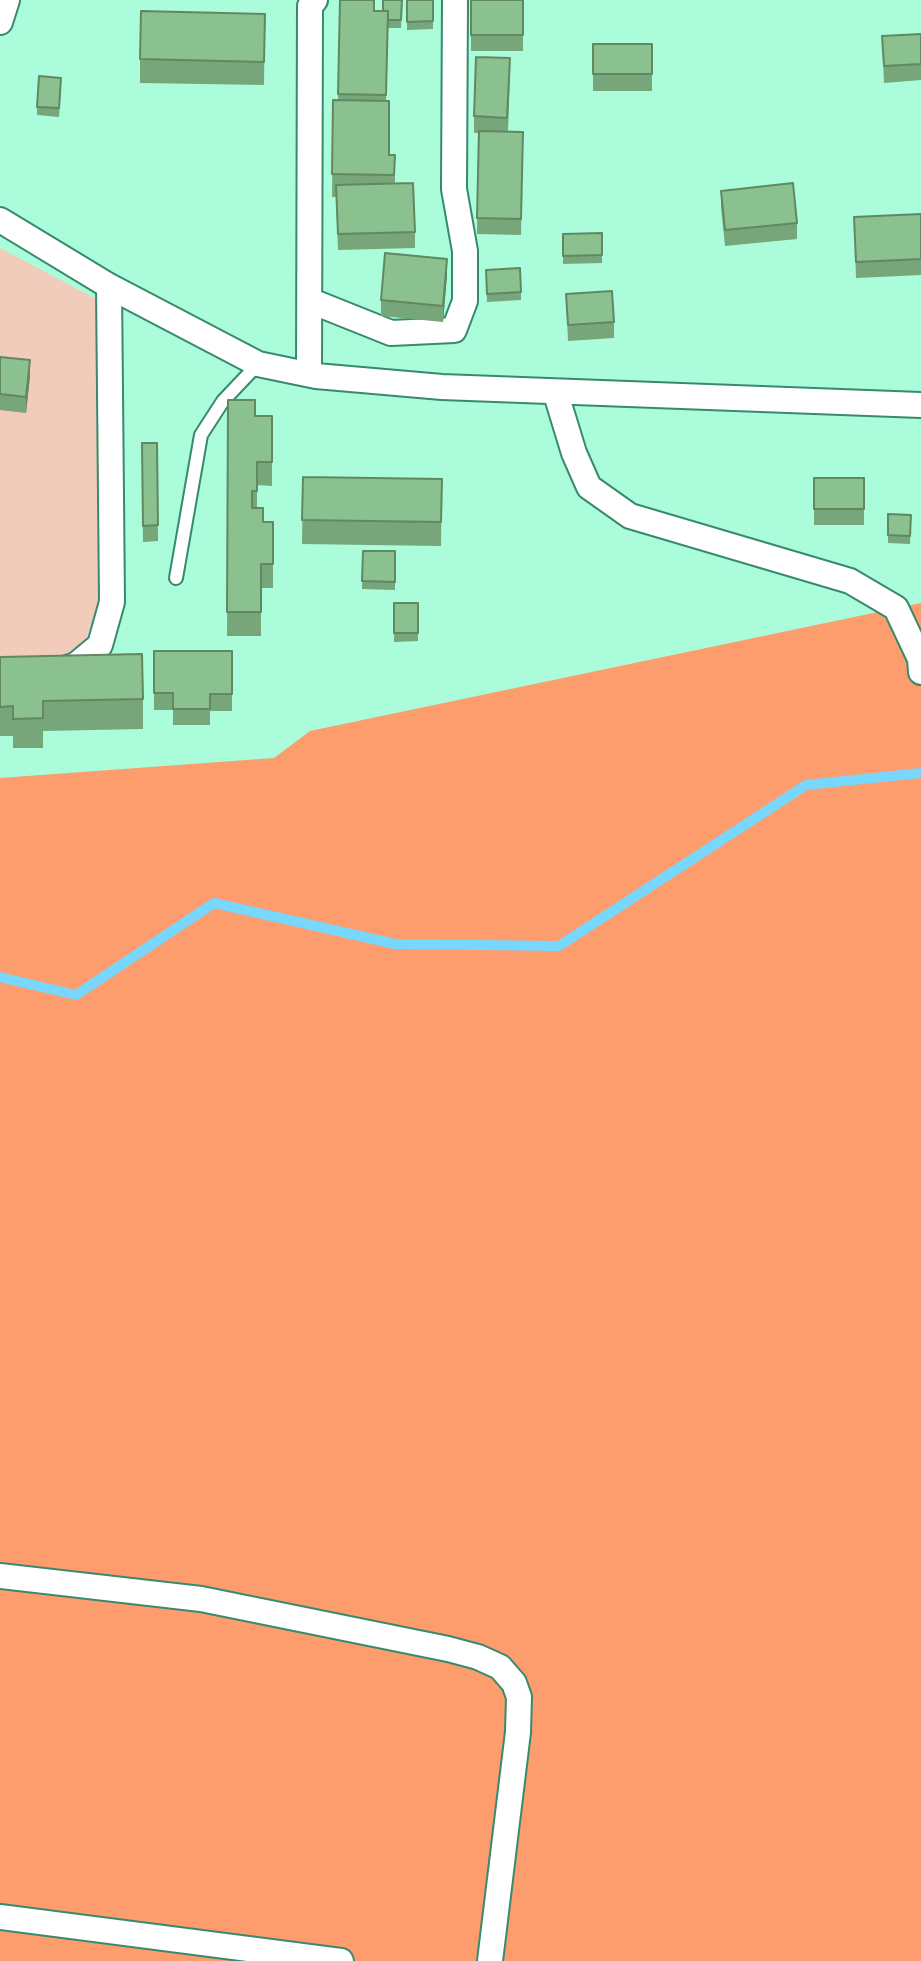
<!DOCTYPE html>
<style>
body{margin:0}
canvas{display:block;background:#aafcda}
</style>
<canvas width="921" height="1961"></canvas>
<script>
const g = document.querySelector('canvas').getContext('2d');
g.lineJoin = 'round';
function fillPath(path, color) {
  g.fillStyle = color;
  g.fill(path, 'evenodd');
}
function poly(rows) {
  const path = new Path2D();
  for (const r of rows) {
    path.moveTo(r[0], r[1]);
    for (let i = 2; i < r.length; i += 2) path.lineTo(r[i], r[i + 1]);
  }
  return path;
}
function stroke(path, color, width, dash) {
  g.strokeStyle = color;
  g.lineWidth = width;
  g.lineCap = dash ? 'butt' : 'round';
  g.setLineDash(dash || []);
  g.stroke(path);
}
const green = poly([
 [0,248,104,303,99,604,83,647,49,668,0,668]
]);
const forest = poly([
 [921,603,921,1961,0,1961,0,778,274,758,310,731]
]);
const stream = poly([
 [0,977,76,995,214,903,395,944,559,946,806,785,921,773]
]);
const service = poly([
 [176,578,201,435,223,401,258,364]
]);
const minor = poly([
 [0,22,7,0],
 [0,220,109,286,258,364,316,376,442,387,921,405],
 [311,301,391,333,454,330,465,301,465,251,454,189,455,0],
 [309,374,310,6,315,0],
 [556,394,574,453,589,487,630,516,850,581,896,608,920,659,921,672],
 [0,679,36,678,76,665,100,645,112,602,109,286],
 [0,1576,201,1599,448,1649,478,1657,500,1667,514,1683,519,1697,518,1732,490,1961],
 [0,1917,341,1961]
]);
const wall = poly([
 [340,0,375,11,383,11,402,0,401,28,388,28,386,101,389,155,395,155,395,183,415,232,415,248,338,250,336,197,332,197,333,100,338,100],
 [407,0,433,0,433,29,407,30],
 [471,0,523,0,523,51,471,51],
 [265,14,264,85,140,83,140,59],
 [921,34,921,80,884,83,882,36],
 [593,44,652,44,652,91,593,91],
 [510,74,508,131,523,132,521,235,477,234,478,133,474,133,474,116],
 [61,86,59,117,37,115,37,107],
 [721,191,797,223,797,239,725,246,721,207],
 [921,214,921,275,856,278,854,217],
 [602,233,602,263,563,264,563,234],
 [486,270,521,292,521,300,487,302],
 [447,275,443,322,381,316,381,300],
 [566,294,614,322,614,338,568,341],
 [0,357,30,376,26,413,0,410],
 [228,400,255,416,272,416,272,486,257,485,257,508,263,522,273,522,273,588,261,588,261,636,227,636],
 [142,443,157,443,158,541,143,542],
 [303,477,442,479,441,546,302,544],
 [814,478,864,478,864,525,814,525],
 [888,514,911,515,910,544,888,543],
 [363,551,395,551,395,590,362,589],
 [394,603,418,603,418,641,394,642],
 [154,651,232,651,232,711,210,711,210,725,173,725,173,710,154,710],
 [0,657,143,699,143,729,43,731,43,748,13,748,13,736,0,736]
]);
const shadedWall = poly([
 [447,259,447,275,443,322,443,306],
 [30,360,30,376,26,413,26,397]
]);
const building = poly([
 [340,0,374,0,374,11,388,11,386,95,338,94,340,0],
 [383,0,402,0,401,20,388,20,388,11,383,11,383,0],
 [407,0,433,0,433,21,407,22,407,0],
 [471,0,523,0,523,35,471,35,471,0],
 [141,11,265,14,264,62,140,59,141,11],
 [921,34,921,64,884,66,882,36,921,34],
 [593,44,652,44,652,74,593,74,593,44],
 [476,57,510,58,507,118,474,116,476,57],
 [39,76,61,78,59,108,37,107,39,76],
 [333,100,389,101,389,155,395,155,394,175,332,174,333,100],
 [479,131,523,132,521,219,477,218,479,131],
 [413,183,415,232,338,234,336,185,413,183],
 [793,183,797,223,725,230,721,191,793,183],
 [921,214,921,259,856,262,854,217,921,214],
 [602,233,602,255,563,256,563,234,602,233],
 [385,253,447,259,443,306,381,300,385,253],
 [520,268,521,292,487,294,486,270,520,268],
 [612,291,614,322,568,325,566,294,612,291],
 [0,357,30,360,26,397,0,394,0,357],
 [228,400,255,400,255,416,272,416,272,462,257,462,257,491,252,491,252,508,263,508,263,522,273,522,273,564,261,564,261,612,227,612,228,400],
 [142,443,157,443,158,525,143,526,142,443],
 [303,477,442,479,441,522,302,520,303,477],
 [814,478,864,478,864,509,814,509,814,478],
 [888,514,911,515,910,536,888,535,888,514],
 [363,551,395,551,395,582,362,581,363,551],
 [394,603,418,603,418,633,394,633,394,603],
 [154,651,232,651,232,694,210,694,210,709,173,709,173,693,154,693,154,651],
 [142,654,143,699,43,701,43,718,13,719,13,706,0,707,0,657,142,654]
]);
fillPath(green, '#f2ccba');
fillPath(forest, '#fd9d6d');
stroke(stream, '#77d7fd', 10);
stroke(service, '#388a6c', 16);
stroke(minor, '#388a6c', 28);
stroke(service, '#fff', 12);
stroke(minor, '#fff', 24);
fillPath(wall, '#77a67a');
fillPath(shadedWall, '#618763');
fillPath(building, '#8ac18e');
stroke(building, '#618763', 2);
</script>
